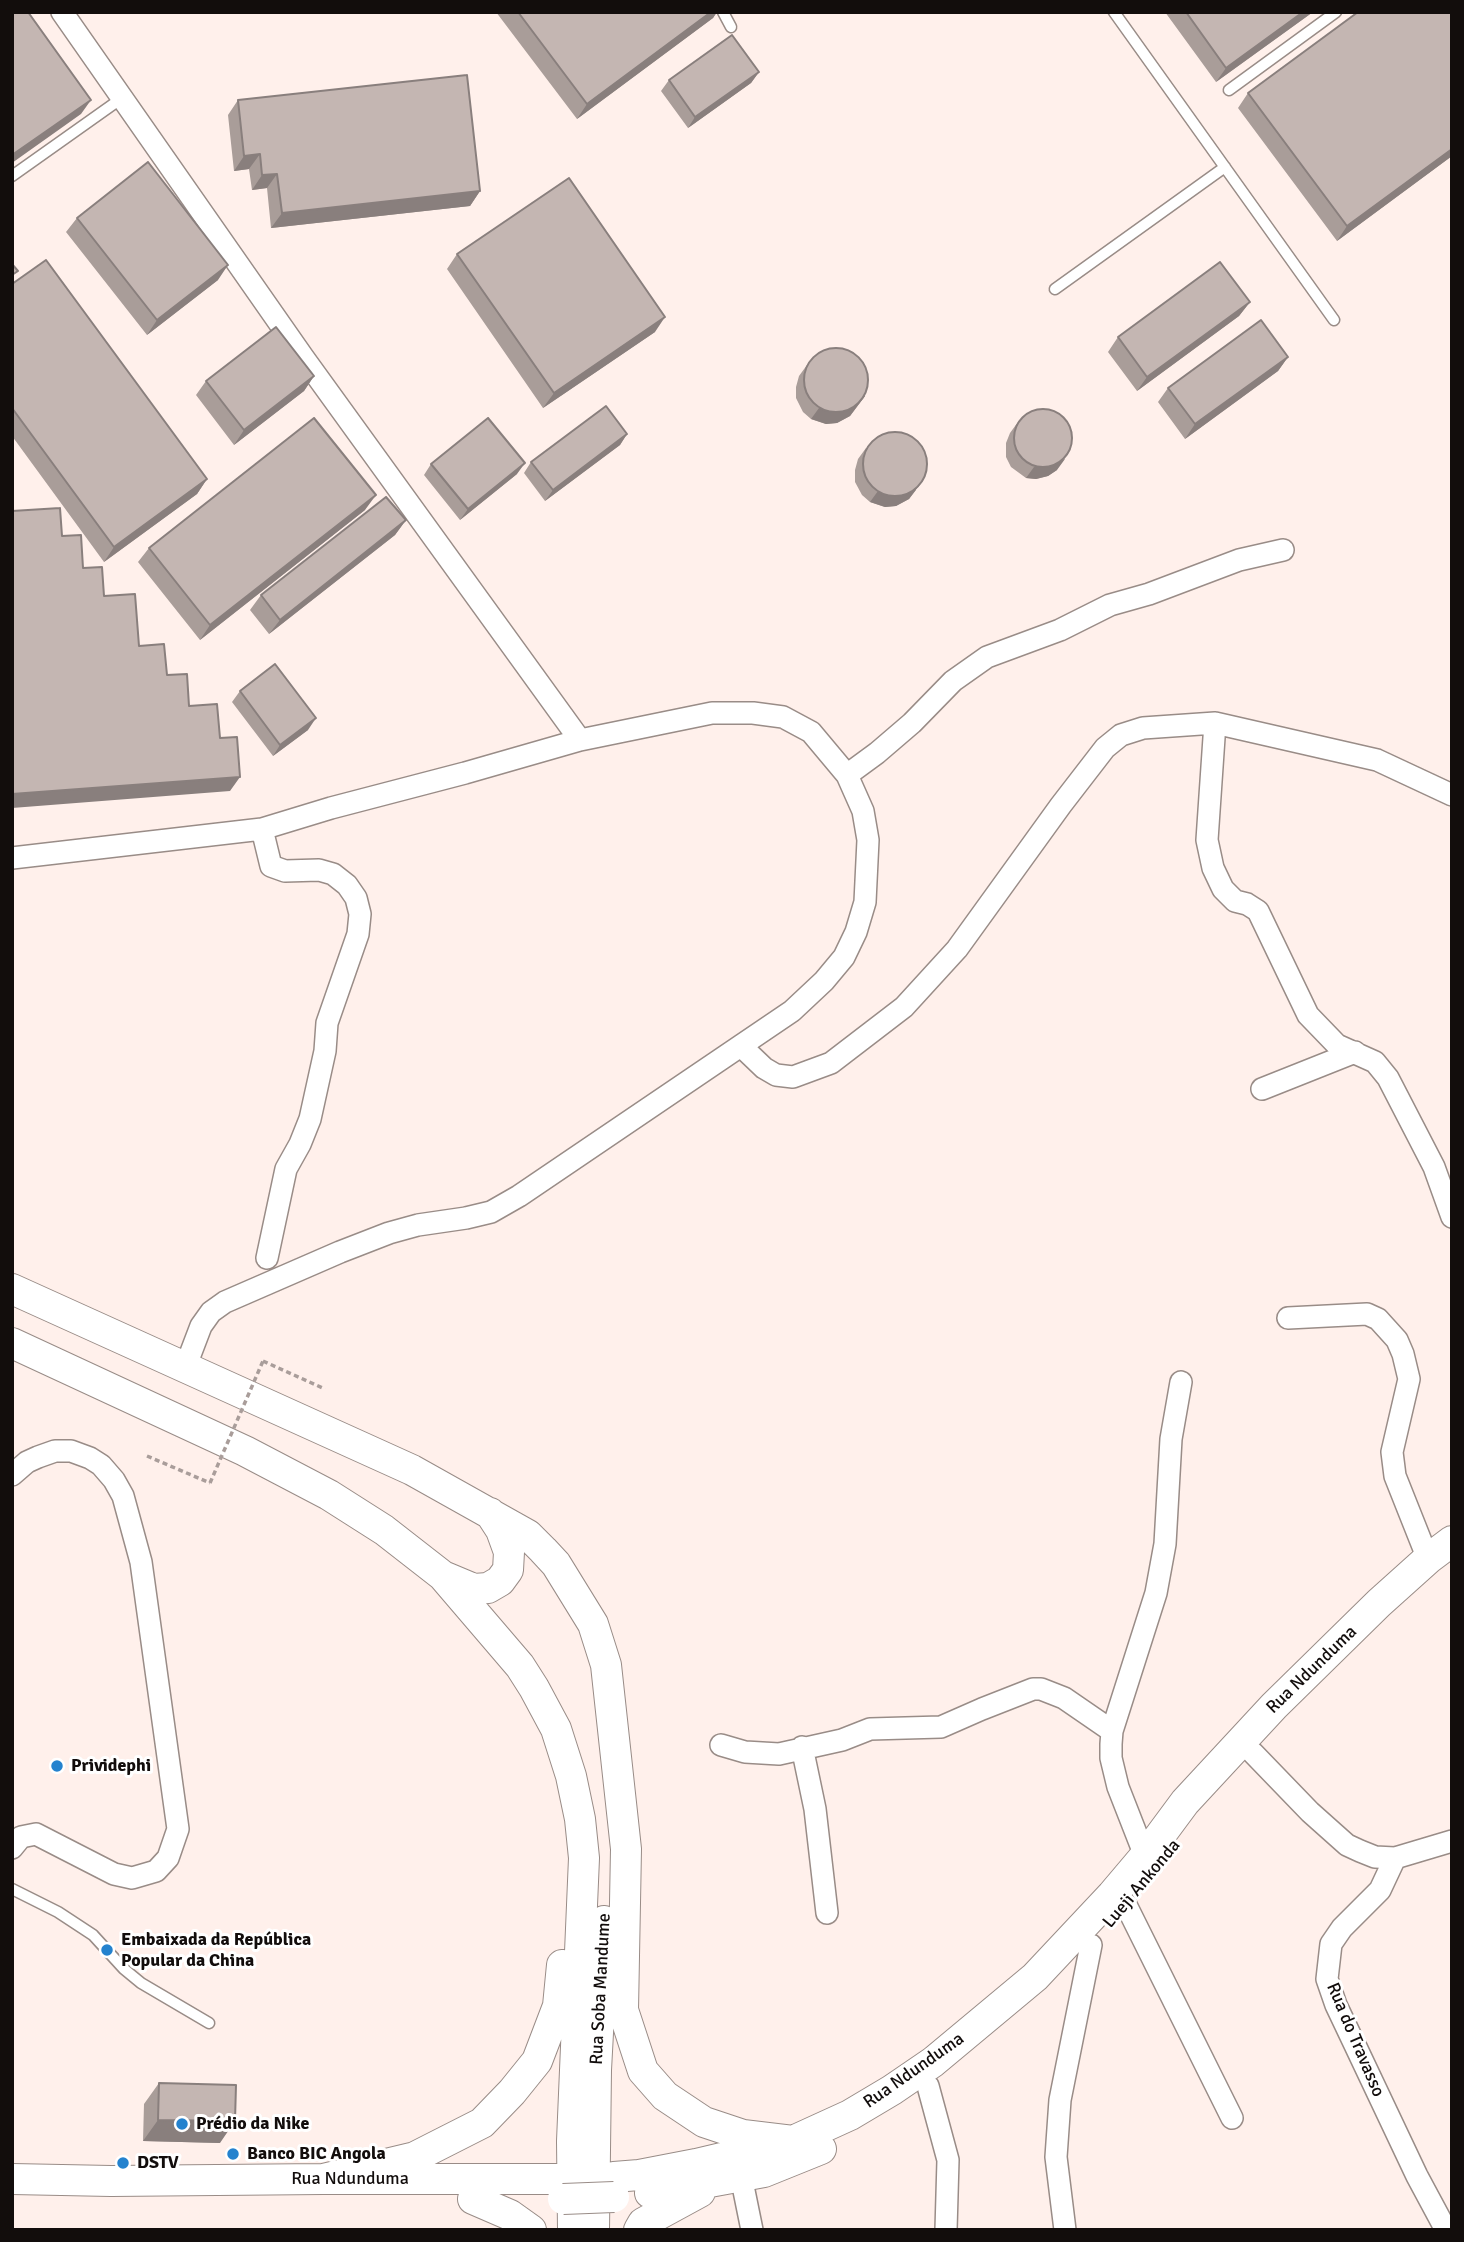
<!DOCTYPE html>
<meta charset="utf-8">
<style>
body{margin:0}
#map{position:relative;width:1464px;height:2242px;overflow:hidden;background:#fff0eb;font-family:Signika,sans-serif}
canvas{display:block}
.frame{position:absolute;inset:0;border:14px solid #120d0c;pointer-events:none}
</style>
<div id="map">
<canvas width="1464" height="2242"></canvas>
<div class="frame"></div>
</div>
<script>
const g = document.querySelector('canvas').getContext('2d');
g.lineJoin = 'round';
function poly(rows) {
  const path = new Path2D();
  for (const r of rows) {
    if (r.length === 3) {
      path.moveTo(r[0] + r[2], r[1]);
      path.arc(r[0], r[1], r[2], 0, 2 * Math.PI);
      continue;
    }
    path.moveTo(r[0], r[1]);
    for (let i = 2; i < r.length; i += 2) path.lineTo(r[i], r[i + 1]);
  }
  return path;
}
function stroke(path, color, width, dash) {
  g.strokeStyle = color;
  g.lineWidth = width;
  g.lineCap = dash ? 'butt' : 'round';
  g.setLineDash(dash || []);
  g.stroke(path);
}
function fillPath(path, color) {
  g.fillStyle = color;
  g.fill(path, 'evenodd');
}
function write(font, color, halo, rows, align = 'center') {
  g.font = font + ' Signika,sans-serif';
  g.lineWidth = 6;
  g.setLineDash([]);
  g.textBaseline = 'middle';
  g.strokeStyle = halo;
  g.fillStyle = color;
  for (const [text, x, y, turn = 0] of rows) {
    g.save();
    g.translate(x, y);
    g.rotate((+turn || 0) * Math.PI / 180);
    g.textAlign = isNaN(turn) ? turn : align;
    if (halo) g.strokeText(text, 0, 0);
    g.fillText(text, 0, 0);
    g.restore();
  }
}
const path = poly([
 [263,1361,325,1389],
 [147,1456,210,1483]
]);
const service = poly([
 [723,12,731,27],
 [1114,12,1334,320],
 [1229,90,1336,12],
 [12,176,122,98],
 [1055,289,1225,167],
 [12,1889,58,1912,93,1935,124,1969,141,1983,209,2023]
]);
const minor = poly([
 [62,12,303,357,580,740,712,713,753,713,783,717,811,732,847,775,863,811,868,840,865,902,856,932,844,957,824,981,792,1011,519,1196,491,1212,466,1218,418,1225,389,1233,340,1252,225,1302,211,1312,201,1326,185,1368],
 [1215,723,1207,840,1213,868,1223,889,1235,901,1247,904,1258,911,1308,1015,1337,1045,1375,1062,1388,1078,1434,1167,1452,1217],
 [847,775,877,753,912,723,953,681,987,657,1060,630,1110,605,1149,594,1239,560,1283,550],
 [262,829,271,866,285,871,319,870,333,874,347,885,356,898,360,914,358,934,327,1023,325,1051,310,1119,300,1144,286,1169,267,1258],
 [12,858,262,829,331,808,465,773,580,740],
 [741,1046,764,1068,776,1075,793,1077,831,1063,904,1007,957,949,1061,805,1105,748,1121,735,1143,728,1215,723,1377,760,1452,795],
 [1262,1089,1355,1052],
 [1288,1318,1367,1314,1378,1319,1397,1340,1403,1354,1409,1379,1392,1452,1395,1476,1428,1559],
 [12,1475,27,1462,38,1457,55,1451,71,1451,90,1458,101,1465,114,1480,123,1496,141,1562,178,1829,168,1858,156,1871,132,1878,114,1874,36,1834,21,1837,12,1848],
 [721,1745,745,1752,779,1754,842,1740,870,1729,941,1727,982,1709,1033,1689,1041,1689,1064,1698,1112,1731],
 [802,1747,815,1809,827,1913],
 [1253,1753,1310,1812,1347,1845,1360,1851,1375,1857,1395,1858,1452,1841],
 [1145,1856,1118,1787,1111,1758,1111,1744,1112,1731,1156,1593,1165,1544,1171,1439,1181,1382],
 [1395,1858,1380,1890,1342,1928,1331,1944,1327,1979,1336,2005,1355,2045,1417,2176,1446,2230],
 [1126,1905,1232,2118],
 [928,2086,948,2160,946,2230],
 [741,2176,752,2230],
 [1065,2230,1056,2157,1060,2100,1091,1945]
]);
const secondary = poly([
 [12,1289,412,1470,528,1535,543,1550,556,1564,593,1624,606,1665,626,1849,623,2010,643,2071,665,2096,704,2122,743,2135,793,2141],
 [12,1343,245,1451,329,1495,384,1530,443,1576,520,1666,534,1688,556,1729,571,1776,580,1819,584,1858,572,2141,573,2230],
 [443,1576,474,1589,488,1588,500,1581,508,1570,509,1552,501,1530,490,1513],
 [614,2177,639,2175,696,2164,793,2141,850,2115,892,2090,933,2062,1035,1977,1112,1895,1145,1856,1185,1802,1274,1706,1379,1603,1428,1559,1452,1541],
 [12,2179,111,2181,323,2179,564,2179],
 [323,2179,415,2157,482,2123,512,2092,537,2061,558,2006,562,1965],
 [650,2193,764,2172,821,2149],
 [473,2199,510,2215,531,2230],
 [594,2230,596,2070,604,1921],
 [639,2230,643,2223,700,2192]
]);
const pathBridge = poly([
 [210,1483,263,1361]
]);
const secondaryBridge = poly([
 [563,2199,614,2197]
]);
const wall = poly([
 [496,12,717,12,713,18,577,119],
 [1165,12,1313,12,1216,82],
 [1452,12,1452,156,1337,241,1238,108,1248,93],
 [759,72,751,83,688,128,661,91,669,80],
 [238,100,480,191,470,206,271,228,267,188,252,190,249,169,234,171,228,115],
 [77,218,218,280,147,335,66,232],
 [457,254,655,332,543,408,447,269],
 [12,284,207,479,197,494,104,562,12,436],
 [1250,302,1239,316,1137,391,1108,352,1118,337],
 [1288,357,1278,371,1185,439,1158,402,1168,388],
 [807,365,865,396,850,416,837,423,826,424,811,419,803,412,796,398,796,387,799,376],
 [314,376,304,391,234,445,196,395,206,381],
 [1018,422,1057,470,1048,476,1036,479,1026,478,1011,467,1006,457,1006,443,1010,433],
 [627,434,620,445,545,501,524,473,531,462],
 [866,448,916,490,909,499,896,506,885,507,870,502,862,495,855,482,855,470,858,459],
 [431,464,517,474,460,520,424,475],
 [365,510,200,640,138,562,149,548],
 [406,520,395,535,269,634,250,610,261,595],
 [240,691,308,730,273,756,232,702],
 [159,2083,220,2143,143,2141,144,2104]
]);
const shadedWall = poly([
 [711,12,717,12,713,18,577,119,587,104],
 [1303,12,1313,12,1216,82,1226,68],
 [759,72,751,83,688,128,695,117],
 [91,100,81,114,12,163,12,155],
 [1452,149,1452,156,1337,241,1347,226],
 [260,154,249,169,234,171,244,156],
 [277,174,267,188,252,190,262,175],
 [480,191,470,206,271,228,282,213],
 [228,265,218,280,147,335,157,320],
 [1250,302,1239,316,1137,391,1147,377],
 [665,317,655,332,543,408,554,393],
 [1288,357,1278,371,1185,439,1195,424],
 [314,376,304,391,234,445,244,430],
 [865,396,850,416,837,423,826,424,811,419,819,408],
 [627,434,620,445,545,501,553,490],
 [1065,459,1057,470,1048,476,1036,479,1026,478,1034,467],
 [525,463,517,474,460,520,468,509],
 [207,479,197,494,104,562,114,547],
 [924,479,909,499,896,506,885,507,870,502,878,491],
 [376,495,365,510,200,640,210,625],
 [406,520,395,535,269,634,280,620],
 [316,718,308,730,273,756,280,745],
 [240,777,230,791,12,808,12,794],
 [158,2120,235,2121,220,2143,143,2141]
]);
const building = poly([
 [12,12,28,12,91,100,12,155,12,12],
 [518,12,711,12,587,104,518,12],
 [1186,12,1303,12,1226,68,1186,12],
 [1358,12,1452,12,1452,149,1347,226,1248,93,1358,12],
 [732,35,759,72,695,117,669,80,732,35],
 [467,75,480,191,282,213,277,174,262,175,260,154,244,156,238,100,467,75],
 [148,162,228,265,157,320,77,218,148,162],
 [569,178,665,317,554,393,457,254,569,178],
 [46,260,207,479,114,547,12,408,12,284,46,260],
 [1220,262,1250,302,1147,377,1118,337,1220,262],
 [12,264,18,271,12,275,12,264],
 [1261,320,1288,357,1195,424,1168,388,1261,320],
 [276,327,314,376,244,430,206,381,276,327],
 [836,380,32],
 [606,406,627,434,553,490,531,462,606,406],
 [1043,438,29],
 [314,418,376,495,210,625,149,548,314,418],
 [488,418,525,463,468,509,431,464,488,418],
 [895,464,32],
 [386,497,406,520,280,620,261,595,386,497],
 [60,508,62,536,81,535,83,568,102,567,104,596,135,594,139,646,164,644,167,675,187,674,189,706,217,704,220,738,237,737,240,777,12,794,12,511,60,508],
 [275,664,316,718,280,745,240,691,275,664],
 [159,2083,236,2085,235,2121,158,2120,159,2083]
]);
const markers = [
 [57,1766,7,"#2482ce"],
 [107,1950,7,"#2482ce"],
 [182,2124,7,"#2482ce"],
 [233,2154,7,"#2482ce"],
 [123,2163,7,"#2482ce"]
];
const streetNames = [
 ["Rua Ndunduma",1312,1670,-44],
 ["Lueji Ankonda",1142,1884,-50],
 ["Rua Soba Mandume",601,1989,-87],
 ["Rua do Travasso",1355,2040,67],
 ["Rua Ndunduma",914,2071,-35],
 ["Rua Ndunduma",350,2179]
];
const poiNames = [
 ["Prividephi",71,1766],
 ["Embaixada da República",121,1940],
 ["Popular da China",121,1961],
 ["Prédio da Nike",196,2124],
 ["Banco BIC Angola",247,2154],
 ["DSTV",137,2163]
];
stroke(service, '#998c87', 13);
stroke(minor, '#998c87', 24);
stroke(secondary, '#998c87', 32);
stroke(path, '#a99d9a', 3.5, [5, 3.5]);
stroke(service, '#fff', 10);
stroke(minor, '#fff', 21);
stroke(secondary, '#fff', 30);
stroke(secondaryBridge, '#998c87', 32, []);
stroke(pathBridge, '#a99d9a', 3.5, [5, 3.5]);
stroke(secondaryBridge, '#fff', 30);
fillPath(wall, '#a99d99');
fillPath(shadedWall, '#897f7d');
fillPath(building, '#c4b6b2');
stroke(building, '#897f7d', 2);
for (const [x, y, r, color] of markers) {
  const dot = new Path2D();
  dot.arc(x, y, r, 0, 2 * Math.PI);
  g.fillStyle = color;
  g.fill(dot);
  stroke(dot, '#fff', 2.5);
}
write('18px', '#120d0c', '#fff', streetNames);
write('bold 18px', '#120d0c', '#fff', poiNames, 'left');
</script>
